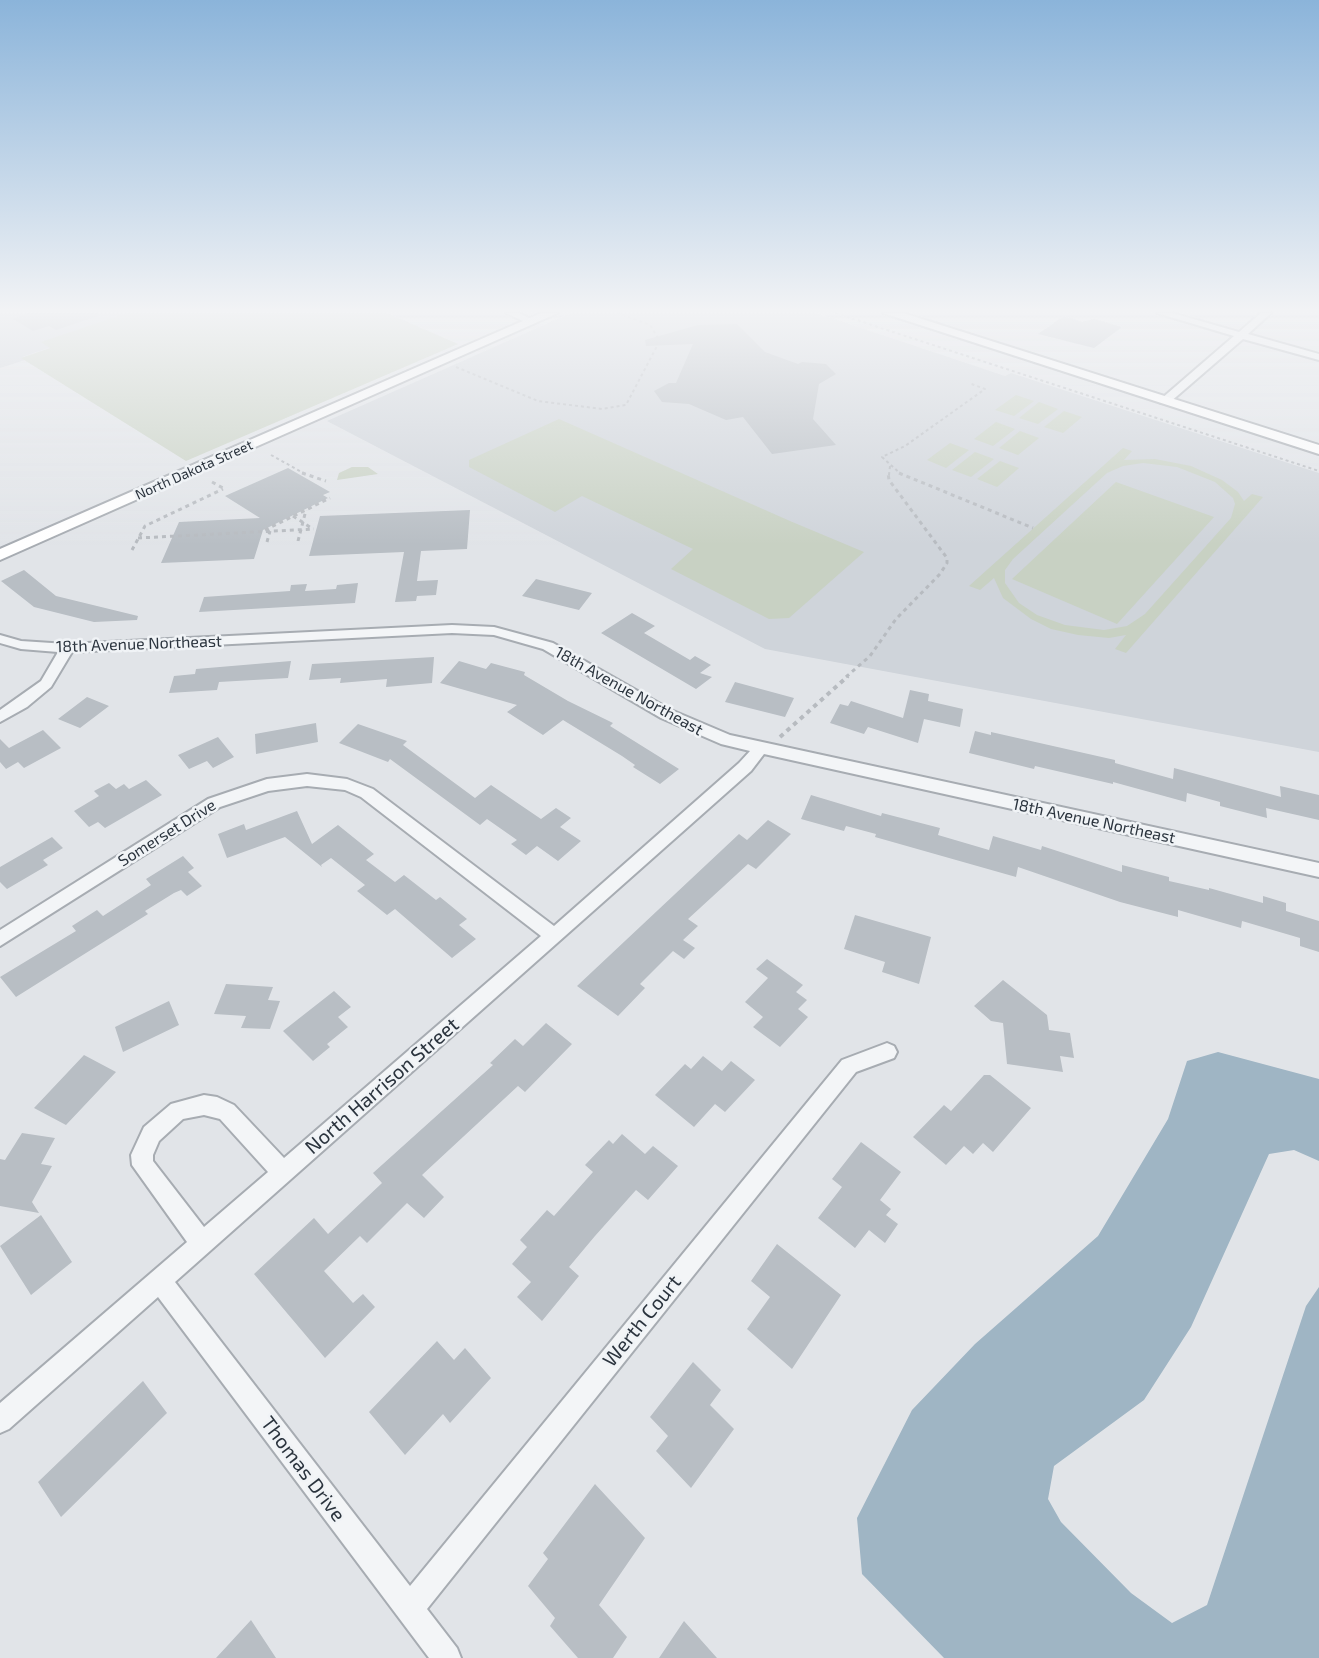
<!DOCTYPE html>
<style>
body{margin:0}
canvas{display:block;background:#e1e4e8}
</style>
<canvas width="1319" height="1658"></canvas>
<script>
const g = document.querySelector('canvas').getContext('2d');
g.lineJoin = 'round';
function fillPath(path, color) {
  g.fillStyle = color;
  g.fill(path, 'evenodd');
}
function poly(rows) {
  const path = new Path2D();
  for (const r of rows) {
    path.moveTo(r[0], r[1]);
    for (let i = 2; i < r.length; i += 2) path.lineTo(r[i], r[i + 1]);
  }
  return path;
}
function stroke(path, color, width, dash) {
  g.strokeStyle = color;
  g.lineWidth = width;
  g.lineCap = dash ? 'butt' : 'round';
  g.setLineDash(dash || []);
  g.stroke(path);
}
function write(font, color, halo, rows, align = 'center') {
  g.font = font + ' "Exo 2",sans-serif';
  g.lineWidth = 5;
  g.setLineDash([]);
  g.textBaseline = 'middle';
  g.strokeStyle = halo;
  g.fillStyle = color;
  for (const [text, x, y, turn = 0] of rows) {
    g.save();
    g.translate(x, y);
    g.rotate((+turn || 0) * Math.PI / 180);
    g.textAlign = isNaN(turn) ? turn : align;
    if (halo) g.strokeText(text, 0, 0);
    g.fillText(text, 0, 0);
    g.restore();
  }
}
const built = poly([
 [0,313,151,313,22,357,25,360,0,368],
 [571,313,816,313,1005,376,1011,373,1319,473,1319,752,765,649,327,421]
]);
const green = poly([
 [127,313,387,313,458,344,186,461,21,358,50,348,41,342],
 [1016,395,1034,401,1014,416,995,410],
 [1039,402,1058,409,1038,424,1019,418],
 [1064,411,1082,417,1063,433,1044,427],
 [559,419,790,521,864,552,789,618,769,619,671,569,693,549,582,496,555,512,469,467,469,460],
 [996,422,1015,429,993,446,974,439],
 [1020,431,1039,438,1018,455,999,448],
 [950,443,969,450,946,468,927,460],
 [1123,448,1132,451,1124,460,1155,459,1191,466,1222,480,1238,492,1244,501,1252,494,1263,497,1126,653,1115,649,1126,635,1109,638,1078,635,1051,629,1031,619,1003,598,994,578,980,590,969,586],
 [1143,463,1177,467,1215,482,1233,498,1235,504,1231,518,1145,614,1127,626,1104,630,1065,625,1037,615,1019,603,1005,583,1005,570,1013,559,1107,473,1123,466],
 [975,452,994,459,971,477,952,470],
 [1000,461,1019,468,997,487,977,479],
 [352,467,368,467,378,474,337,480,339,473],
 [1116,482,1214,517,1117,624,1012,579]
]);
const water = poly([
 [1218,1052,1319,1079,1319,1161,1294,1150,1269,1154,1191,1327,1144,1400,1054,1466,1048,1499,1061,1522,1131,1593,1172,1623,1207,1605,1306,1306,1319,1287,1319,1658,944,1658,862,1574,857,1518,912,1410,975,1344,1098,1236,1168,1119,1187,1061]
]);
const building = poly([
 [27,313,98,313,98,316,56,330,49,326,33,331,13,319],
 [1064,316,1082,322,1094,319,1122,327,1094,348,1038,334],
 [737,324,765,352,798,364,802,362,826,364,836,374,819,384,813,419,836,445,772,454,743,417,726,420,689,404,662,402,654,391,669,383,676,383,693,344,646,346,645,340,698,325],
 [288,468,330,492,323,495,328,498,263,530,254,559,161,563,179,522,260,518,225,496],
 [470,510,467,549,421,551,417,581,438,580,436,595,417,596,416,601,395,602,404,552,309,556,320,516],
 [24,570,56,596,138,616,137,620,94,622,34,607,1,581],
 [536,579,592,593,579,610,522,596],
 [358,583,355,603,199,612,204,597,290,591,291,585,307,584,305,591,336,589,337,585],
 [632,613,655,626,644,633,690,660,695,656,711,665,700,673,712,677,696,689,601,633],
 [434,657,432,683,386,687,387,679,340,683,341,678,309,680,312,664],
 [291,661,288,678,219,682,217,690,169,693,174,676,195,674,196,669],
 [459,661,486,669,491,663,525,672,524,675,568,701,613,723,610,726,679,769,660,784,633,767,635,765,622,756,563,720,543,735,507,712,517,705,440,683],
 [735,682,794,698,785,717,725,702],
 [910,690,929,694,928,701,963,709,960,727,924,719,918,743,868,727,864,734,830,723,840,704,848,706,851,701,903,718],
 [87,697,109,706,80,728,58,719],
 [316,723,318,742,256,754,255,734],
 [358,724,407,741,403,745,475,798,491,785,541,819,556,808,571,818,560,827,581,841,558,861,537,846,526,855,511,844,517,840,487,819,480,825,390,759,388,762,339,743],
 [43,730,61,748,24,768,18,762,6,769,0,762,0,739,9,748],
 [975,731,991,735,991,732,1115,760,1115,763,1173,779,1174,768,1281,797,1280,786,1319,795,1319,820,1266,808,1267,818,1220,806,1220,802,1187,793,1186,802,1113,782,1113,784,1035,766,1034,769,969,753],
 [218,737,234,757,213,768,207,761,189,769,178,755],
 [146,780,162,795,105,828,98,822,89,827,74,811,99,796,94,791,109,783,116,789,124,784,129,789],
 [811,795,881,816,882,813,940,828,938,835,989,850,993,836,1041,850,1042,846,1122,872,1122,865,1169,877,1169,881,1209,890,1209,888,1263,903,1263,896,1286,903,1286,911,1319,921,1319,952,1300,946,1300,938,1242,921,1241,928,1178,910,1178,917,1120,902,1018,867,1016,877,875,837,876,834,846,826,844,831,801,819],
 [297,811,312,844,338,825,374,854,366,860,395,882,404,875,436,900,440,897,467,919,459,925,476,939,452,958,395,909,387,915,357,891,365,885,331,858,321,865,322,867,285,837,227,858,218,834,244,824,246,830],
 [768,820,791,834,756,869,748,864,688,919,698,926,683,940,695,948,684,959,673,951,640,984,645,988,618,1016,577,986,739,834,747,840],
 [52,837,63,848,43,860,48,865,7,889,0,882,0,867],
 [183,856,194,868,188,872,202,886,187,896,181,890,174,893,145,911,148,914,16,997,0,977,76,931,72,926,97,910,103,916,151,885,146,879],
 [855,915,931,937,919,984,882,972,885,962,844,949],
 [767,959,803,985,796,992,807,1000,798,1009,808,1017,780,1047,753,1027,763,1017,745,1002,768,978,756,969],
 [1003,980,1047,1015,1049,1030,1070,1033,1074,1058,1060,1056,1063,1072,1007,1064,1003,1023,991,1021,974,1006],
 [226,984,273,987,268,1000,280,1001,270,1029,241,1028,246,1016,214,1014],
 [334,991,351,1007,338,1017,348,1027,327,1044,330,1047,313,1061,283,1031],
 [169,1001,179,1025,123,1052,115,1027],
 [546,1023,572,1044,525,1092,518,1086,422,1175,444,1197,424,1218,407,1203,367,1243,360,1236,324,1271,353,1303,363,1294,375,1307,325,1358,254,1274,314,1218,328,1234,382,1183,373,1173,493,1065,490,1063,515,1039,523,1046],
 [84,1055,116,1072,66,1125,34,1108],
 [703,1056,722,1071,731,1061,755,1080,725,1112,715,1104,694,1127,655,1095,685,1064,691,1069],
 [984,1075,990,1075,1031,1108,993,1152,983,1143,973,1154,964,1146,946,1165,913,1137,944,1105,951,1111],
 [22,1133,55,1138,41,1164,52,1166,32,1202,39,1213,0,1206,0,1159,5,1160],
 [622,1134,645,1154,653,1146,678,1166,648,1200,636,1190,595,1236,569,1267,579,1276,542,1321,517,1297,531,1282,512,1264,527,1247,520,1240,547,1210,554,1216,593,1172,585,1165,609,1140,613,1144],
 [861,1142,901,1172,880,1200,891,1209,886,1215,898,1224,885,1243,869,1230,855,1248,818,1218,842,1187,832,1179],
 [41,1215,72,1262,31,1295,0,1246],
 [777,1244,841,1295,792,1369,747,1329,770,1297,751,1281],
 [437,1341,454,1360,465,1348,491,1378,450,1423,443,1414,405,1455,369,1412],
 [693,1362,721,1390,710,1405,734,1429,691,1488,656,1451,668,1436,650,1417],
 [143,1381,167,1413,61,1517,38,1482],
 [595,1484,645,1538,599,1605,627,1637,613,1658,578,1658,550,1626,555,1618,528,1586,548,1559,543,1553],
 [251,1620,276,1658,216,1658],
 [684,1621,717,1658,659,1658]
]);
const pathFar2 = poly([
 [835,313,1319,471],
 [456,367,538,401,602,409,626,405,657,346,658,338,650,325,618,313],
 [271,455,307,475],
 [889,475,890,466],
 [902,475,882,457,905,446,985,389,969,383]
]);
const pathFar1 = poly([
 [302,473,326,481],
 [899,473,1033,528],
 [212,482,223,488],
 [293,516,313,529],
 [265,530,330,498],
 [138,538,314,529],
 [298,541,306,510],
 [267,542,270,531],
 [132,550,145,526,223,489],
 [846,677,870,656,896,619,940,574,947,563,947,558,889,480,888,473]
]);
const path = poly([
 [780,737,848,676]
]);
const street = poly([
 [506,313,519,313,537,322,529,324,506,313],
 [1157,313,1172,313,1239,332,1261,313,1271,313,1248,334,1319,354,1319,360,1243,339,1169,403,1161,403,1161,399,1234,336,1157,313],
 [452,625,494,627,553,643,671,710,730,735,1319,863,1319,877,764,754,751,771,175,1282,410,1586,842,1060,887,1043,894,1046,897,1052,894,1058,856,1072,427,1609,457,1648,461,1658,429,1658,158,1297,9,1429,0,1433,0,1403,187,1242,132,1165,131,1155,144,1127,171,1104,204,1095,217,1097,234,1105,284,1158,541,936,361,797,345,790,307,786,268,791,220,807,0,946,0,930,208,799,267,779,307,774,347,779,373,789,554,926,739,763,750,751,721,744,661,718,543,649,494,635,452,633,72,652,51,687,27,707,0,722,0,710,41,681,58,652,21,649,0,643,0,635,21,641,67,644,452,625],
 [204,1115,220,1119,268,1172,204,1227,153,1161,153,1155,159,1141,183,1119,204,1115]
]);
const secondary = poly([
 [541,313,558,313,0,560,0,549,541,313],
 [883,313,903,313,1319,445,1319,454,883,313]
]);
const farStreetnames = [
 ["North Dakota Street",194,470,-24]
];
const streetNames = [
 ["18th Avenue Northeast",139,644,-2],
 ["18th Avenue Northeast",629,691,29],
 ["18th Avenue Northeast",1094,821,12],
 ["Somerset Drive",167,833,-32]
];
const nearStreetnames = [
 ["North Harrison Street",382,1086,-41],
 ["Werth Court",642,1321,-51],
 ["Thomas Drive",303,1469,53]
];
fillPath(built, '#cfd4da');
fillPath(green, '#c8d1c3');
fillPath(water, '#9fb5c4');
fillPath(building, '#b8bec4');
stroke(street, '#a7acb2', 4);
stroke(secondary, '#a7acb2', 4);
stroke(pathFar2, '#b7bbc0', 2, [3, 3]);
stroke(pathFar1, '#b7bbc0', 3, [4, 4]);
stroke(path, '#b7bbc0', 4, [4.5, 4.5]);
fillPath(street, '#f3f5f7');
fillPath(secondary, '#fff');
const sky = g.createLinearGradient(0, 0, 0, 545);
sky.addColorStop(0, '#8bb4da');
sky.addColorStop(0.57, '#f2f3f5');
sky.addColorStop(1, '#f2f3f500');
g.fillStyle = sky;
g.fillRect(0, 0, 1319, 545);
write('14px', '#2b343e', '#f0f3f6', farStreetnames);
write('16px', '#2b343e', '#f0f3f6', streetNames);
write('20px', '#2b343e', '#f0f3f6', nearStreetnames);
</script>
